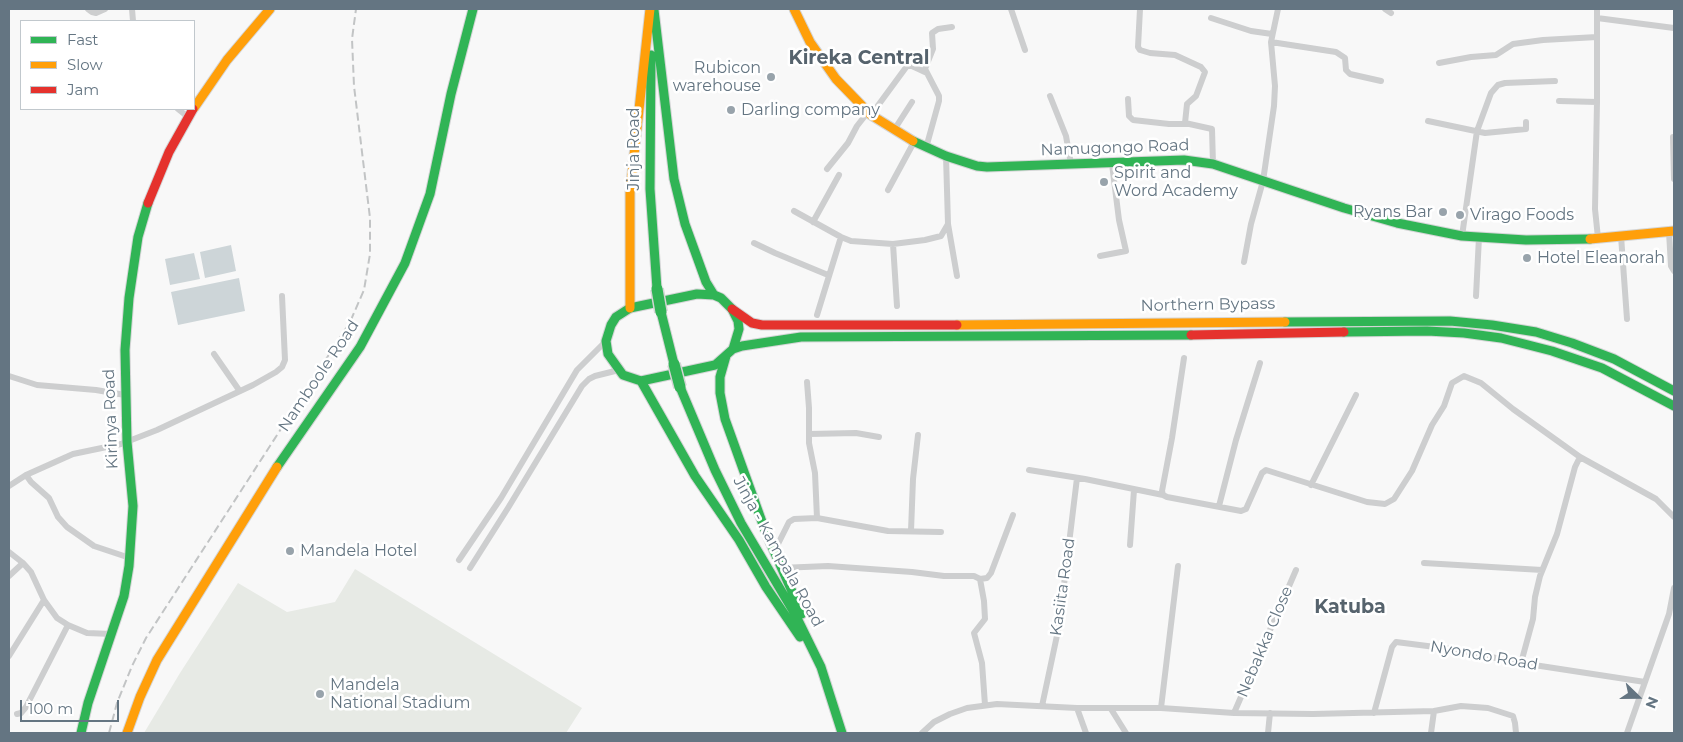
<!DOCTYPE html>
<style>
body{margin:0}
#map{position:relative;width:1683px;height:742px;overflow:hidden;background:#f8f8f8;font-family:Montserrat,sans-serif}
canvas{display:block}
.frame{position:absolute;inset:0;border:10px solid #647582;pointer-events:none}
.legend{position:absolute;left:20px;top:20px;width:175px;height:90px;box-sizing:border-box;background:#fff;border:1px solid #c1c8cd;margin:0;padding:6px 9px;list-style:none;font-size:15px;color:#647582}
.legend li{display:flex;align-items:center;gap:10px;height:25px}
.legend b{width:25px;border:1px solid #c1c8cd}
.north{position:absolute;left:1613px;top:672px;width:50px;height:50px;-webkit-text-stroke:4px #fff;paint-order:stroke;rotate:112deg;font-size:14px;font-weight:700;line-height:20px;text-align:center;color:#647582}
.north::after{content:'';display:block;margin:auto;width:18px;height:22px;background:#647582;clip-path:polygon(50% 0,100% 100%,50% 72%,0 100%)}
.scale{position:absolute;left:20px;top:700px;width:99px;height:22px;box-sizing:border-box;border:2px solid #647582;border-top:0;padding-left:6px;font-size:15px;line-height:18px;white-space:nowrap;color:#647582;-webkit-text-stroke:4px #fff;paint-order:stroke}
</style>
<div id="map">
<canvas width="1683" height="742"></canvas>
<div class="frame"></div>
<ul class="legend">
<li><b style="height:6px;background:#30b455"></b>Fast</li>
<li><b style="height:6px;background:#ff9f0a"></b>Slow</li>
<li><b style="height:6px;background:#e5322d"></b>Jam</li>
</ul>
<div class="north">N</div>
<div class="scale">100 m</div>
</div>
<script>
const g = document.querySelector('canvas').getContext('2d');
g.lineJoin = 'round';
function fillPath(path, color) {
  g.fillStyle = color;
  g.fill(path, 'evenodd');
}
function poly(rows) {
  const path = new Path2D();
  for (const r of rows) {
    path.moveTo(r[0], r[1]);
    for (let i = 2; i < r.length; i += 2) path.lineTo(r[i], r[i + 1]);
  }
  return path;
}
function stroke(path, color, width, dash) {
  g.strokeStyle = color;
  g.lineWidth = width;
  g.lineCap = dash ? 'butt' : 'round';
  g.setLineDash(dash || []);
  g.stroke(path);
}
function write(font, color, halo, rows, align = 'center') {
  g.font = font + ' Montserrat,sans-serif';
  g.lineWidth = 5;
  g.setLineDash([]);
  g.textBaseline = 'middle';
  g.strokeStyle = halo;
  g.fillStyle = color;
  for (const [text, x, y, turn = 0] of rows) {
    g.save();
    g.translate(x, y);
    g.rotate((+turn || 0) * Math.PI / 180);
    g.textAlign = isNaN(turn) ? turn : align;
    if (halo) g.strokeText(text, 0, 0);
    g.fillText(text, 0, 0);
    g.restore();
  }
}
const green = poly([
 [355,569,582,708,566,733,144,733,180,673,238,583,287,612,335,602]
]);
const water = poly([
 [231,245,236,271,205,278,200,252],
 [194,253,200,279,170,285,165,259],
 [239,278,245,311,178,325,171,292]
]);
const street = poly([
 [88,9,92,12,96,13,105,9],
 [132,9,133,21],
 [1011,9,1025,50],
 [1140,9,1138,47,1140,50,1150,53,1175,55,1201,67,1205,72,1196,96,1187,104,1185,123,1212,129,1213,164],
 [1385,9,1391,13],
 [1597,9,1597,102,1595,209,1598,238],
 [1211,18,1251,31,1272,34],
 [1597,18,1674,28],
 [1271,42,1336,52,1345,58,1346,70,1350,74,1381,81],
 [1439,63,1471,57,1496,55,1513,44,1543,40,1597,37],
 [1050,96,1066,136,1071,164],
 [1128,99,1129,116,1133,120,1169,124,1187,124],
 [1559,101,1597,102],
 [178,109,188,117],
 [871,115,907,66,912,66,927,73],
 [1428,121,1485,133,1526,129,1526,122],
 [894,130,912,102],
 [1673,137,1674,179],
 [926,148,939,101,939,96,925,69,933,49,932,33,938,29,952,27],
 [827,169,848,143,857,126,868,112],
 [888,190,914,142],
 [794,211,841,237,851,241,893,244,925,240,941,236,948,224,946,156],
 [813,222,839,175],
 [948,224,957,276],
 [1669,232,1671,266,1674,271],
 [1462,236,1477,131,1491,93,1498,85,1505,83,1555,81],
 [1621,236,1627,319],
 [754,243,775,253,828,275],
 [893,244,897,306],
 [1100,256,1126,251,1119,220,1112,164],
 [1244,262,1251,224,1263,181,1274,106,1275,86,1271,42,1278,9],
 [1476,296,1479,237],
 [817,315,841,237],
 [214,354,239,390],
 [1184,358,1172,438,1162,491,1163,495,1167,497,1241,511,1246,509,1262,473,1266,470,1367,502,1385,504,1394,499,1412,471,1432,425,1444,406,1452,383,1464,376,1481,383,1513,409,1580,457,1656,499,1674,517],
 [9,376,37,385,96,390,125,395],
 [809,434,856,433,879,437],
 [1029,470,1085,479,1163,495],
 [26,475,31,482,49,498,58,517,67,527,94,546,130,558],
 [1311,485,1356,395],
 [9,486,26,475,73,454,121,444,157,430,253,385,276,372,282,367,285,360,282,296],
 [1219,506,1236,440,1260,363],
 [817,518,888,531,941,532],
 [911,531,913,479,918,435],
 [1130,545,1134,490],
 [9,552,23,563,31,572,44,600,57,618,68,625,87,633,112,634],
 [774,552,789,522,794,519,817,518,815,473,809,443,809,408,807,382],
 [459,560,501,498,577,370,606,341],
 [1424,563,1542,570],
 [470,568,508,508,582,386,589,379,595,376,619,370],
 [780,568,828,566,912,572,944,576,974,576,980,579,984,601,985,619,974,633,982,663,985,705],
 [9,576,23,563],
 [980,579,987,578,991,573,1013,515],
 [9,656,44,600],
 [1521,663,1533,619,1535,597,1540,576,1557,534,1575,467,1580,457],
 [1042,706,1059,626,1077,478],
 [1077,708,1086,733],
 [1161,708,1178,566],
 [1111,709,1126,733],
 [1434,711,1461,706,1488,708,1513,716,1515,723,1516,733],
 [1234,713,1296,570],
 [1374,713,1392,647,1396,642,1451,649,1521,663,1645,682],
 [17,714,21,713,26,707,68,625],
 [922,733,934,722,950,714,967,708,997,704,1077,708,1161,708,1234,713,1313,714,1434,711,1431,733],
 [1268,733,1270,713],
 [1627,733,1669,614,1674,588]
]);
const fast = poly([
 [654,10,674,179,685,224,706,282,714,295],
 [651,55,650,189,657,289],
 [913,141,946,156,977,166,987,167,1184,160,1213,164,1344,208,1397,223,1462,236,1526,240,1590,239],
 [697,294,714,295,721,298,732,309,738,321,739,329,733,349,715,365,641,381,623,375,608,354,606,341,611,325,616,317,630,308,697,294],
 [661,312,674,364],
 [1285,322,1450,321,1492,325,1536,332,1572,343,1614,359,1674,391],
 [1344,332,1427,331,1464,333,1501,338,1552,351,1602,368,1674,406],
 [733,349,742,346,801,337,1191,335],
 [726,356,720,377,720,393,725,419,766,533,802,614],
 [641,381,695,476,739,540,766,587,800,637],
 [680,387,715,470,741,523,795,614,821,667,842,733],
 [277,467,360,347,405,263,430,194,451,94,473,9],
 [81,733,88,703,124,596,129,566,133,506,127,442,125,350,129,298,138,237,148,203]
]);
const slow = poly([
 [794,9,810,42,836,79,871,115,913,141],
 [194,108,227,60,270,9],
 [1590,239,1674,231],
 [630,308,630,192,650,9],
 [957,325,1285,322],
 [127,733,140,697,157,660,277,467]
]);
const jam = poly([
 [148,203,169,152,193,109],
 [732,309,752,323,762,325,957,325],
 [1191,335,1344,332]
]);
const rail = poly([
 [109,733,117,703,132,666,146,638,350,322,364,290,370,254,370,218,354,86,352,39,356,9]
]);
const fastBridge = poly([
 [657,289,661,312],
 [674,364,680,387]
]);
const markers = [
 [771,77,5,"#98a3ab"],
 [731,110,5,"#98a3ab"],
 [1104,182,5,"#98a3ab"],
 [1443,212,5,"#98a3ab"],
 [1460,215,5,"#98a3ab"],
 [1527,258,5,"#98a3ab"],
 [290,551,5,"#98a3ab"],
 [320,694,5,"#98a3ab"]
];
const poiNames = [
 ["Rubicon",761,68,"right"],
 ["warehouse",761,86,"right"],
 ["Darling company",741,110],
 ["Spirit and",1114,173],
 ["Word Academy",1114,191],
 ["Ryans Bar",1433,212,"right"],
 ["Virago Foods",1470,215],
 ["Hotel Eleanorah",1537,258],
 ["Mandela Hotel",300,551],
 ["Mandela",330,685],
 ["National Stadium",330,703]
];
const streetNames = [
 ["Namugongo Road",1115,148,-2],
 ["Jinja Road",634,149,-90],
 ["Northern Bypass",1208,305,-1],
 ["Namboole Road",319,376,-56],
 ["Kirinya Road",111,419,-92],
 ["Jinja - Kampala Road",778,552,61],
 ["Kasiita Road",1063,587,-82],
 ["Nebakka Close",1265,642,-67],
 ["Nyondo Road",1484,656,10]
];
const quarterNames = [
 ["Kireka Central",859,58],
 ["Katuba",1350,607]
];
fillPath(green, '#e7eae5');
fillPath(water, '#cdd5d8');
stroke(fast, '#d4d5d6', 11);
stroke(slow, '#d4d5d6', 11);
stroke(jam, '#d4d5d6', 11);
stroke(street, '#cdcecf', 6);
stroke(fast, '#30b455', 9);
stroke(slow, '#ff9f0a', 9);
stroke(jam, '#e5322d', 9);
stroke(rail, '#c2c4c5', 2, [8, 4]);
stroke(fastBridge, '#d4d5d5', 14, []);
stroke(fastBridge, '#30b455', 11);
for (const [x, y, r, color] of markers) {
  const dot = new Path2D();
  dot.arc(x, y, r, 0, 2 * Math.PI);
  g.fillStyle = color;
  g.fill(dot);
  stroke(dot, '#fff', 2);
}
write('16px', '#647582', '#fff', poiNames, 'left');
write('16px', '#647582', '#fff', streetNames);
write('bold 19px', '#56636d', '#fff', quarterNames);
</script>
